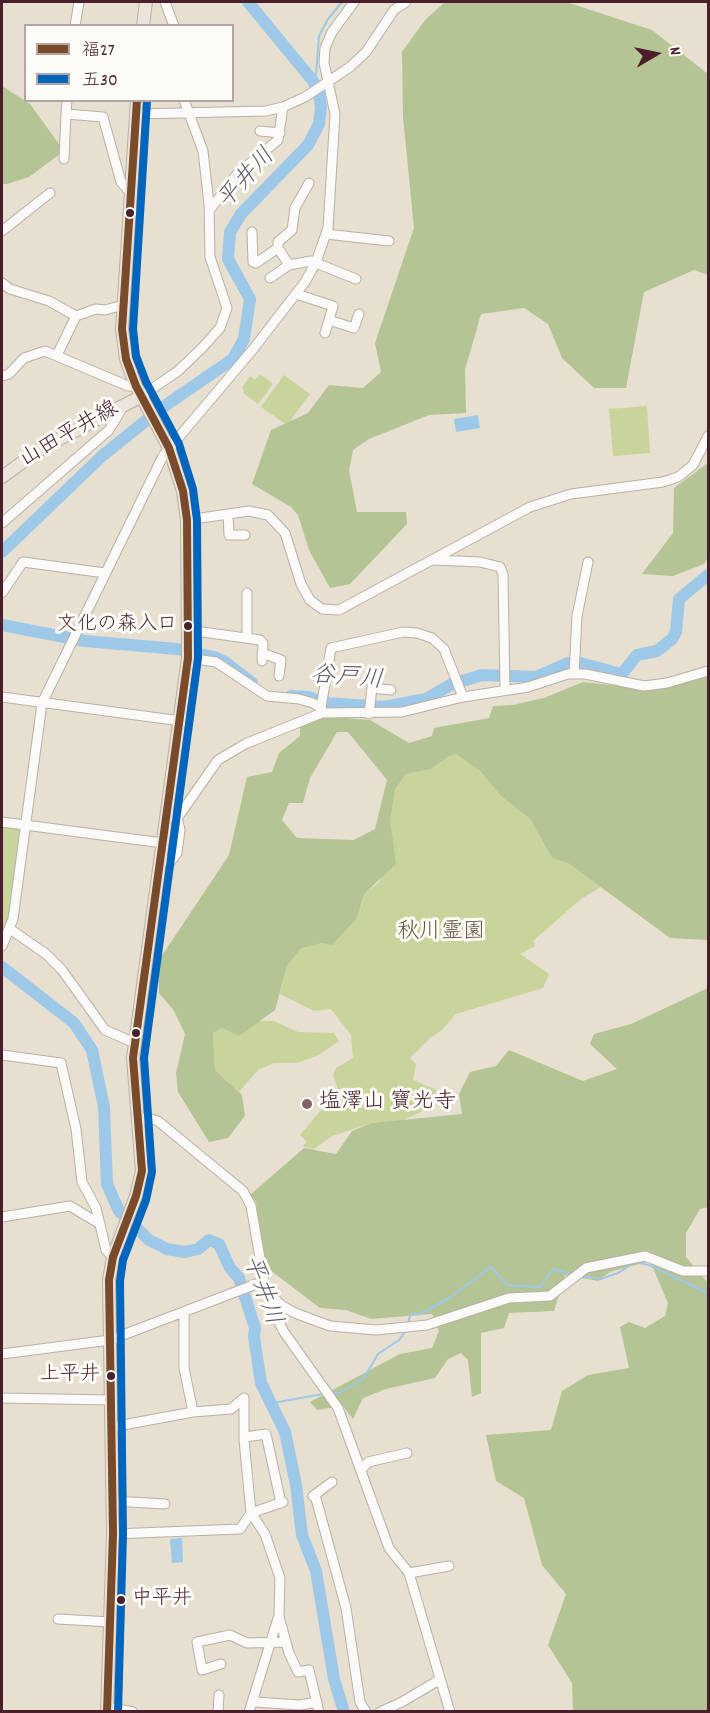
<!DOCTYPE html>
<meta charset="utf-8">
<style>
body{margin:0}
#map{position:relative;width:710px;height:1713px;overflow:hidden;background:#e7e0d0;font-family:Dekko,"Klee One",sans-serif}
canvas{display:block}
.frame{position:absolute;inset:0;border:3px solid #4a1f2b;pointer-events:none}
.legend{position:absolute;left:24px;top:24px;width:210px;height:78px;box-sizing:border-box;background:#fdfcf7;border:2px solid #b5a4a5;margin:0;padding:8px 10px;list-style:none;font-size:18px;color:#4a1f2b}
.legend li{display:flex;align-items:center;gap:12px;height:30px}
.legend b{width:30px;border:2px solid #b5a4a5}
.north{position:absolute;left:626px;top:24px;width:60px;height:60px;-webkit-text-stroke:4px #fdfcf7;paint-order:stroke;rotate:81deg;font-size:16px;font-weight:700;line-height:24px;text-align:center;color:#4a1f2b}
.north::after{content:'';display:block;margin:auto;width:21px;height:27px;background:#4a1f2b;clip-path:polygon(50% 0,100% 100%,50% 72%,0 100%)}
</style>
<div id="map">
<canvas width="710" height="1713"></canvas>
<div class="frame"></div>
<ul class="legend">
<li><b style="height:8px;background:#7a4b2a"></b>福27</li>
<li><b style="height:8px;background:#0065bd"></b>五30</li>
</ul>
<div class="north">N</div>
</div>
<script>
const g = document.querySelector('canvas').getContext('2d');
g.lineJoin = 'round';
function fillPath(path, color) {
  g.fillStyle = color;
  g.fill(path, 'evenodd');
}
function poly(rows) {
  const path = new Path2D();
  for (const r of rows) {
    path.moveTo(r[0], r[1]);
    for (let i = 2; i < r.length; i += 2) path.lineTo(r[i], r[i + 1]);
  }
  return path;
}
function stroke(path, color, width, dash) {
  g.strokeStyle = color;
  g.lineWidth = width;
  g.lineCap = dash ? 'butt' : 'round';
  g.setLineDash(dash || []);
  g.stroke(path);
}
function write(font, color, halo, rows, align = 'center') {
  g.font = font + ' Dekko,"Klee One",sans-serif';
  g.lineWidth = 6;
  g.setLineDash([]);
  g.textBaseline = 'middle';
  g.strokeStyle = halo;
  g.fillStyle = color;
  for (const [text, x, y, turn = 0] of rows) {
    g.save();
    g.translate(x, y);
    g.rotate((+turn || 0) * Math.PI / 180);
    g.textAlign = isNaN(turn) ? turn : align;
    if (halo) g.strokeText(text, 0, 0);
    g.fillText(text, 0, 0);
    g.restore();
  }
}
const green = poly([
 [260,374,273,384,258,404,243,393,244,390,242,388,250,376,255,380],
 [284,375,310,394,287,425,261,407],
 [647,406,650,453,613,456,609,409],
 [456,754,480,771,501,796,530,819,552,858,568,863,601,887,581,899,533,941,535,946,520,954,549,974,543,988,456,1014,442,1030,429,1039,410,1058,416,1064,413,1080,442,1092,440,1102,402,1121,372,1123,332,1136,314,1149,302,1146,307,1142,300,1135,338,1090,333,1075,336,1068,353,1058,351,1035,331,1009,314,1011,280,994,287,966,301,947,323,943,362,905,365,893,380,881,390,810,395,791,406,774,431,769,448,757],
 [2,825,22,828,11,914,3,934],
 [257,1021,274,1021,298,1032,334,1033,339,1041,319,1055,297,1063,274,1063,258,1070,239,1092,215,1070,213,1033,222,1028,239,1035]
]);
const forest = poly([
 [445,2,566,2,652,30,708,74,708,275,694,270,644,292,626,388,594,388,562,358,548,324,524,308,481,314,465,370,466,413,429,415,369,439,353,450,349,470,357,512,406,512,407,524,350,584,330,588,309,550,298,515,291,507,252,484,271,430,308,413,329,385,363,388,381,372,375,343,414,228,403,117,402,52,425,20],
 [2,86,30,104,64,151,29,177,7,184,2,184],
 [708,463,708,557,704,564,673,576,642,574,673,533,674,488],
 [708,674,708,940,670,938,568,863,552,858,530,819,501,796,480,771,456,754,448,757,431,769,406,774,395,790,390,820,396,864,365,893,356,919,332,945,323,943,301,948,287,966,275,1010,239,1036,222,1028,213,1033,215,1070,242,1095,245,1116,228,1138,209,1142,178,1092,176,1073,185,1034,174,1011,159,993,159,960,229,855,247,777,272,772,279,753,300,736,300,727,323,716,370,720,409,743,432,736,434,728,489,718,493,706,513,705,544,698,583,682,646,689],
 [337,732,348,732,387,780,375,829,354,840,297,838,282,820,289,803,303,803,310,778],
 [708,988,708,1207,700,1209,686,1233,686,1257,708,1283,708,1711,573,1711,572,1683,548,1645,566,1594,542,1565,524,1498,496,1481,486,1435,551,1430,562,1391,588,1375,629,1368,620,1327,629,1322,645,1328,665,1316,668,1303,650,1261,610,1272,598,1281,565,1275,554,1311,509,1313,504,1328,481,1333,481,1393,472,1397,468,1360,461,1353,448,1359,435,1378,386,1389,363,1398,353,1419,343,1406,317,1410,310,1402,400,1354,432,1348,439,1331,432,1314,371,1319,346,1310,320,1308,266,1267,256,1202,250,1195,304,1148,336,1154,352,1131,372,1123,462,1114,459,1094,470,1072,496,1066,509,1050,583,1081,617,1069,590,1044,594,1034,631,1024]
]);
const water = poly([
 [478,415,480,428,456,432,454,419],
 [182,1538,183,1562,172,1563,170,1539]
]);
const stream = poly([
 [313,81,316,74,319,36,328,19,342,2],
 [582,1276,601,1279,618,1273,635,1262,649,1265,708,1293],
 [408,1324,410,1315,420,1314,449,1298,491,1267,507,1285,540,1287,553,1269,573,1275],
 [332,1393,339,1393,364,1378,378,1354,399,1340,407,1329],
 [273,1408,278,1402,323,1394]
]);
const river = poly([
 [2,552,102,456,163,407,233,359,244,339,250,299,228,259,230,232,241,214,308,145,319,124,321,107,319,94,313,81,248,2],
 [2,625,85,641,177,649,214,657,225,662,252,683],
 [291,696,309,697,325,703,384,707,426,699,452,684,482,675,536,677,568,663,580,663,622,674,637,655,657,651,672,639,676,632,679,599,708,575],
 [2,967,74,1023,92,1050,104,1107,107,1184,119,1211,149,1240,167,1249,185,1252,198,1249,209,1240,219,1244,230,1268,239,1278,255,1328,254,1337,261,1383,285,1432,296,1485,302,1535,316,1571,334,1679,344,1712]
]);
const minor = poly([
 [165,2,174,26],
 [75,26,79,2],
 [67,100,66,114,103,117,121,182,127,189,131,189],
 [136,114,266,111,283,107,305,97,350,67,366,52,394,10,406,2],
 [260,131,280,133],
 [64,159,66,114],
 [209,211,237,174,278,140,283,107],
 [2,231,50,193],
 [252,232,253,262,256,263,278,248,289,265],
 [326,234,389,241],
 [278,248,278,242,292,230,295,208,309,183],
 [270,278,289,265,311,261,356,279],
 [2,283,10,289,49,301,76,316],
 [296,294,333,306,329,320,354,328,359,314],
 [325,333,329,320],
 [57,355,76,316,96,309,105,310,123,305],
 [2,376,9,374,24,358,45,351,128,386,136,386],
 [140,397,178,371,202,348,220,328,227,308,210,257,209,204,203,151,184,100],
 [228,514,229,535,245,535],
 [187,520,249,511,268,515,285,533,301,584,310,600,322,609,339,610,530,507,571,494,663,482,678,477,693,465,708,436],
 [2,523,109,430,124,405],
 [434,560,480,562,500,567,503,574,505,690],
 [2,593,23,562,105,573],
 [247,593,247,637],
 [188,630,260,640,263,643,262,661],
 [262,653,281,660,279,676],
 [188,658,216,662,267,696,299,699,313,703,321,708,322,711],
 [574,674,577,616,588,562],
 [372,688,391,690],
 [2,697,181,721],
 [321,708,331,648,403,632,417,633,432,638,444,649,463,697],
 [369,714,373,678],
 [167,816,178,817,218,760,245,744,322,713,402,712,463,697,528,687,568,674,585,674,644,686,667,683,708,671],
 [2,822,163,843],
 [161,861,171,861,177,853,180,830,177,817],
 [10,929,46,954,62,970,105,1030,135,1043],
 [2,946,13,919,42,703,163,456,254,348,305,282,316,262,328,228,335,114,324,63,325,48,332,32,354,2],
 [2,1055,61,1063,76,1129,82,1182,96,1208,106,1250,113,1257],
 [138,1120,148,1118,158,1121,243,1191,251,1206,264,1281,269,1293,281,1305,295,1313,330,1326,376,1330,427,1325,509,1298,550,1296,586,1268,645,1256,683,1271,708,1271],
 [2,1217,70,1206,100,1224],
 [269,1294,271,1307,284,1332,338,1408,389,1548,409,1573,450,1712],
 [184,1313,184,1368,193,1412],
 [2,1354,110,1340,264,1281],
 [2,1398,112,1400],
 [244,1398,244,1440,251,1513,265,1534,280,1578,279,1615,249,1712],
 [112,1427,193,1412,231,1409,244,1398],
 [245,1437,266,1434,281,1503],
 [361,1470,368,1462,407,1453],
 [315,1495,346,1608,360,1702,366,1712],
 [313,1496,332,1482],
 [113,1501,165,1504],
 [113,1534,240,1529,251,1513,283,1502],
 [409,1573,449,1566],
 [279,1617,289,1653,298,1672,309,1670,319,1712],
 [58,1619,111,1622],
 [221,1664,202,1670,197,1642,230,1635,247,1643,286,1642],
 [254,1702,300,1705,317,1702],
 [107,1707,133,1712],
 [218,1712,219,1695],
 [380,1712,402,1702,439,1680]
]);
const major = poly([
 [143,26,146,2],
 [2,477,42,448,140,397],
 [107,1712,113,1534,109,1280,113,1257,136,1196,142,1171,133,1058,188,658,187,520,183,491,169,448,136,386,126,359,122,329,137,100]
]);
const bus1 = poly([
 [107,1712,113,1534,109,1280,113,1257,136,1196,142,1171,133,1058,188,658,187,520,183,491,169,448,136,386,126,359,122,329,137,100]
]);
const bus2 = poly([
 [118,1712,123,1534,120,1281,123,1260,146,1200,152,1172,144,1058,198,658,197,520,193,489,179,444,146,382,136,356,133,329,147,101]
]);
const markers = [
 [130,213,5,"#4a1f2b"],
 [188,626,5,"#4a1f2b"],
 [136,1033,5,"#4a1f2b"],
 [307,1104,6,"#816365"],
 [111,1376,5,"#4a1f2b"],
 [121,1600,5,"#4a1f2b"]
];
const busNames = [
 ["文化の森入口",177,626],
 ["上平井",100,1376],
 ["中平井",132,1600,"left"]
];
const streetNames = [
 ["山田平井線",70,436,-30]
];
const parkNames = [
 ["秋川霊園",441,934]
];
const poiNames = [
 ["塩澤山 寶光寺",319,1104]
];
const waterNames = [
 ["平井川",248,180,-48],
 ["谷戸川",347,680,5],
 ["平井川",260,1291,70]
];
fillPath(green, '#c8d49b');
fillPath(forest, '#b4c494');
fillPath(water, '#9ec8e8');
stroke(stream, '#9ec8e8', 2);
stroke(river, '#9ec8e8', 12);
stroke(minor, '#b8b0a6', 11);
stroke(major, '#b8b0a6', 14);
stroke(minor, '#fbfaf8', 9);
stroke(major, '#ece4db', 12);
stroke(bus1, '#7a4b2a', 8);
stroke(bus2, '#0065bd', 8);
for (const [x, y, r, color] of markers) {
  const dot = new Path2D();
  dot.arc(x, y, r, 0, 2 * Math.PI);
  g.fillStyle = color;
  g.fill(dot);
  stroke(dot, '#fdfcf7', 2);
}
write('20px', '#4a1f2b', '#fdfcf7', busNames, 'right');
write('22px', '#4a1f2b', '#fdfcf7', streetNames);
write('22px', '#685240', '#fdfcf7', parkNames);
write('22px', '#4a1f2b', '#fdfcf7', poiNames, 'left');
write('italic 24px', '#5d5771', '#fdfcf7', waterNames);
</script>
